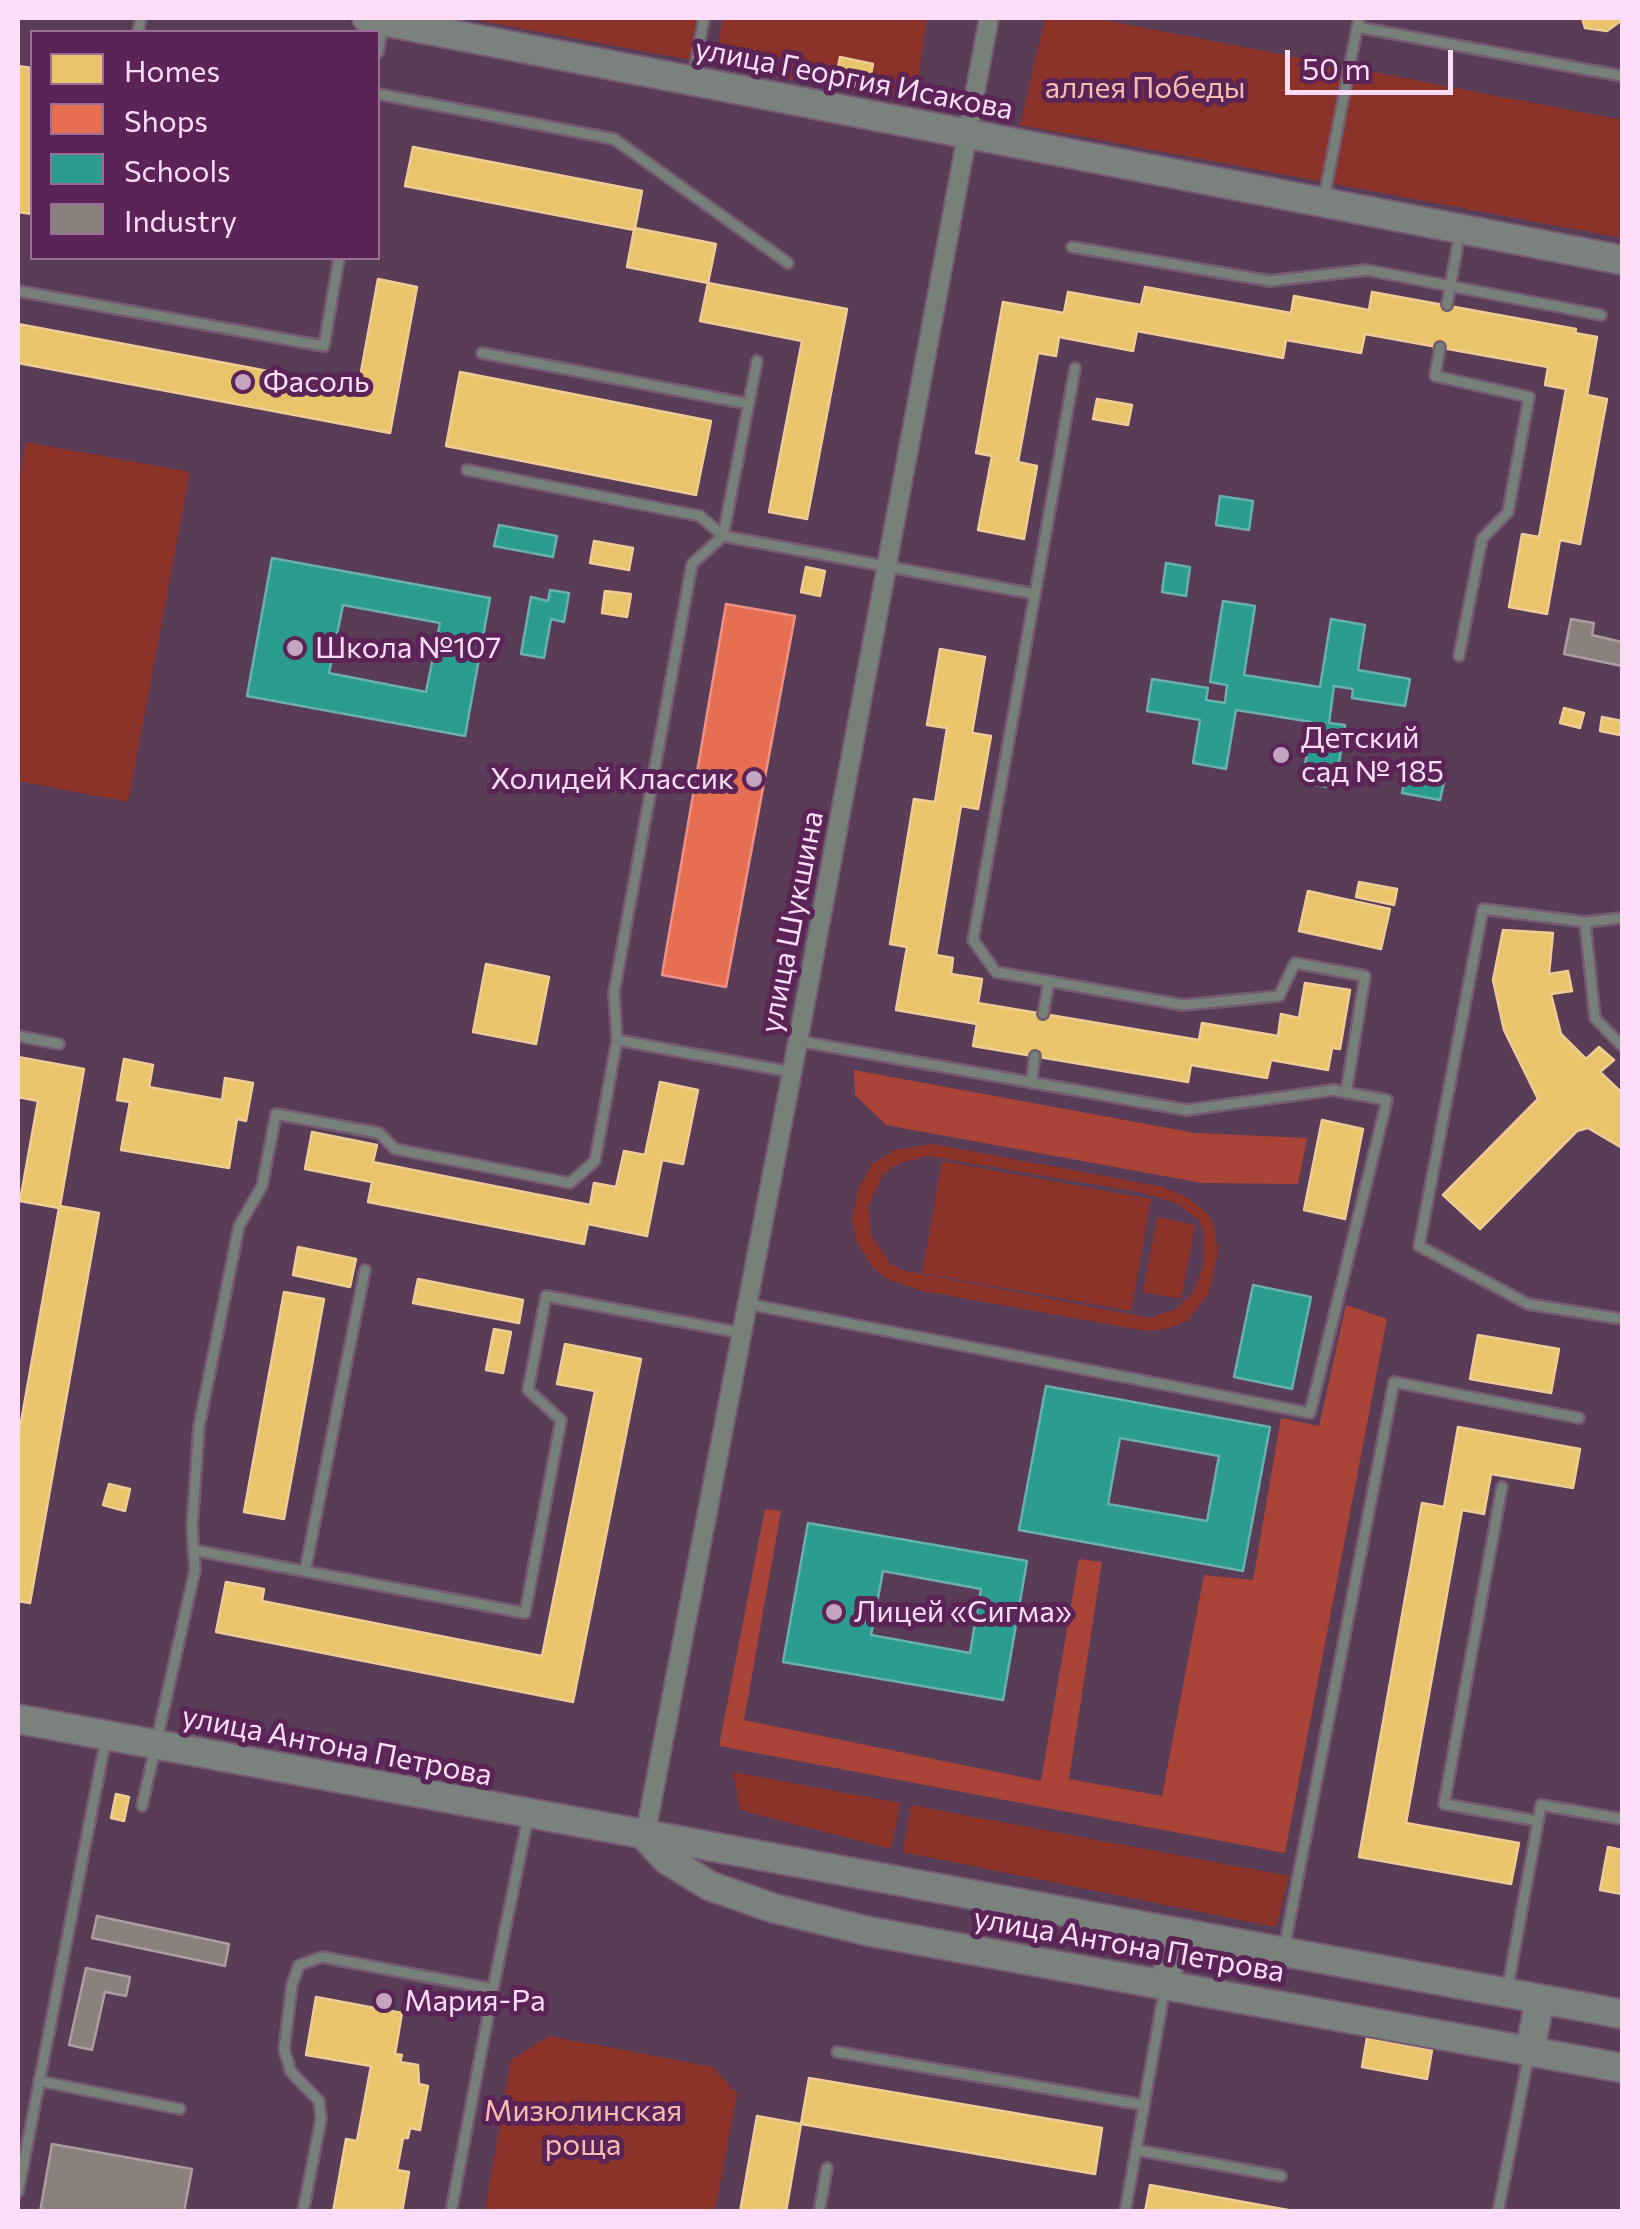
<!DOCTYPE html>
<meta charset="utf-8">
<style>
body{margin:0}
#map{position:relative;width:1640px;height:2229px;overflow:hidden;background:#593c56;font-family:Commissioner,sans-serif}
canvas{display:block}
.frame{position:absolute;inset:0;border:20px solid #fddcf8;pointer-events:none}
.legend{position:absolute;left:30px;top:30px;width:350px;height:230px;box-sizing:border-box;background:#5a2456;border:2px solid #9b6e97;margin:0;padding:12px 18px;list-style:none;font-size:30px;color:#fddcf8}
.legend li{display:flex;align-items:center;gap:20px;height:50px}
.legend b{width:50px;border:2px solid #9b6e97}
.scale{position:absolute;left:1285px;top:50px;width:168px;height:45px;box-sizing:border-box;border:5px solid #fddcf8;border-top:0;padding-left:12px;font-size:30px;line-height:35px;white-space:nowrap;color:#fddcf8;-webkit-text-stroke:8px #5a2456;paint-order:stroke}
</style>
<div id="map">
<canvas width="1640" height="2229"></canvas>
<div class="frame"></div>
<ul class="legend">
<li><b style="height:28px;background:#e9c46a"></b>Homes</li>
<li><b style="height:28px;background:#e76f51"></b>Shops</li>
<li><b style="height:28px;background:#2a9d8f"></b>Schools</li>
<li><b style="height:28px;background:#8a817c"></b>Industry</li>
</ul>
<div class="scale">50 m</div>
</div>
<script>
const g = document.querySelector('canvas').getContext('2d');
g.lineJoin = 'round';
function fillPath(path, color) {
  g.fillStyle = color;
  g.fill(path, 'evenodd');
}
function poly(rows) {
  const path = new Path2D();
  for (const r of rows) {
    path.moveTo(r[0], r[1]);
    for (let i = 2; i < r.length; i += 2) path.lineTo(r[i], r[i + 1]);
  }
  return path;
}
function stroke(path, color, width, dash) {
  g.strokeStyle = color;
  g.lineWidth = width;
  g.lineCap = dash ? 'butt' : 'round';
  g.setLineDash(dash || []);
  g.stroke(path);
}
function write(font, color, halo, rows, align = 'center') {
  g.font = font + ' Commissioner,sans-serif';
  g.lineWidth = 10;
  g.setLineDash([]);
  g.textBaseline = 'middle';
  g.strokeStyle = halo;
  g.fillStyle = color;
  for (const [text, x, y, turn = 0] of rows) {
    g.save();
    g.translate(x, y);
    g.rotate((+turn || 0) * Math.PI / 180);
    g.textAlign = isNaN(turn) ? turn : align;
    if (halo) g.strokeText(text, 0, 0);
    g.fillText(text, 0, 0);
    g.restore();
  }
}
const green = poly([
 [465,18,698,18,691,60],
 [723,18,927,18,915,101,714,66],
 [1045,18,1093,18,1622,120,1622,238,1020,125],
 [26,442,190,472,128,802,18,781,18,485],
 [933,1144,1163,1187,1186,1197,1208,1214,1214,1226,1218,1252,1209,1293,1187,1321,1165,1329,1147,1331,922,1291,885,1278,874,1269,857,1243,852,1219,859,1187,872,1164,895,1150],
 [928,1156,1144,1193,1176,1203,1199,1220,1204,1233,1203,1265,1194,1292,1176,1309,1150,1318,901,1270,889,1262,871,1235,868,1207,883,1174,902,1162],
 [942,1161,1151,1199,1131,1311,922,1273],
 [1157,1217,1195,1225,1181,1299,1143,1292],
 [733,1772,900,1803,891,1849,740,1810],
 [911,1805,1289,1876,1276,1927,903,1852],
 [549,2036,713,2067,737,2094,715,2211,485,2211,511,2060]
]);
const forest = poly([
 [854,1070,1195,1133,1307,1138,1298,1184,1202,1183,886,1125,855,1095],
 [1346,1305,1387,1319,1285,1853,719,1746,765,1509,781,1511,744,1720,1041,1781,1079,1559,1102,1562,1069,1779,1162,1796,1204,1575,1253,1580,1281,1418,1319,1426]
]);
const homes = poly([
 [1582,18,1622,18,1622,20,1607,31,1585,28,1582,18],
 [840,57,873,64,868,89,835,82,840,57],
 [18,66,32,68,32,214,18,212,18,66],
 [413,147,642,191,635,228,716,244,708,283,847,309,807,519,769,512,802,341,700,321,708,283,627,267,634,230,405,186,413,147],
 [378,279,417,287,390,433,18,363,18,324,358,388,378,279],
 [1145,287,1291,313,1294,296,1369,310,1372,292,1576,329,1575,333,1597,337,1587,395,1607,399,1580,544,1560,540,1547,614,1509,607,1522,534,1539,537,1566,389,1545,385,1548,367,1365,334,1361,353,1286,340,1283,358,1137,331,1133,351,1059,337,1056,356,1038,353,1018,462,1037,466,1024,539,978,530,992,456,976,453,1003,302,1064,313,1068,292,1141,305,1145,287],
 [460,372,711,421,696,495,446,446,460,372],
 [1097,399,1132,405,1128,425,1093,419,1097,399],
 [594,541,633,548,629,570,590,563,594,541],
 [806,567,825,571,820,596,801,592,806,567],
 [605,591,631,594,627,617,602,613,605,591],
 [940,649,985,657,972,733,991,736,978,809,961,806,936,955,953,958,951,974,982,979,978,1003,1199,1040,1202,1023,1278,1036,1281,1014,1299,1018,1305,983,1350,990,1340,1049,1332,1048,1328,1070,1271,1060,1267,1078,1191,1065,1188,1082,973,1046,977,1024,896,1010,907,947,890,944,914,799,935,802,947,728,927,725,940,649],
 [1564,708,1584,713,1580,728,1560,723,1564,708],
 [1602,717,1622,721,1620,735,1600,731,1602,717],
 [1359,882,1397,889,1394,905,1356,897,1359,882],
 [1308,891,1390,909,1381,949,1299,931,1308,891],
 [1503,930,1553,933,1549,974,1568,971,1572,991,1551,994,1561,1034,1586,1059,1599,1047,1614,1060,1600,1072,1622,1093,1622,1148,1588,1128,1577,1131,1480,1229,1443,1195,1538,1099,1504,1030,1493,980,1503,930],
 [486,964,549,977,536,1044,473,1032,486,964],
 [18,1057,84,1069,60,1206,99,1213,30,1603,18,1601,18,1439,59,1208,20,1201,38,1101,18,1097,18,1057],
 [124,1059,153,1065,149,1087,222,1100,225,1078,253,1083,246,1121,237,1119,229,1168,121,1150,130,1102,117,1100,124,1059],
 [660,1082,698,1090,683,1164,662,1160,647,1236,588,1224,584,1244,368,1202,372,1182,305,1169,312,1132,377,1145,373,1162,590,1205,594,1183,616,1187,624,1151,645,1155,660,1082],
 [1322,1120,1363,1129,1345,1219,1304,1210,1322,1120],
 [298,1247,356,1259,350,1287,293,1275,298,1247],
 [418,1279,523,1300,519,1323,413,1303,418,1279],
 [284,1292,324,1299,284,1519,244,1512,284,1292],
 [494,1329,511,1332,503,1373,486,1370,494,1329],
 [1478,1335,1559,1349,1551,1393,1470,1379,1478,1335],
 [565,1344,641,1359,573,1702,216,1632,226,1582,264,1589,262,1601,542,1656,595,1391,557,1384,565,1344],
 [1458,1427,1580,1449,1573,1488,1491,1474,1484,1514,1462,1510,1406,1823,1519,1843,1511,1884,1359,1857,1422,1503,1444,1507,1458,1427],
 [109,1484,130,1489,125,1511,103,1505,109,1484],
 [116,1794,129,1797,124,1821,111,1818,116,1794],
 [1608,1847,1622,1850,1622,1894,1600,1890,1608,1847],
 [316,1997,402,2013,395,2054,402,2055,400,2062,418,2065,419,2084,428,2086,420,2130,410,2128,408,2138,403,2138,397,2170,409,2172,402,2212,333,2212,346,2139,357,2141,371,2066,306,2055,316,1997],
 [1367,2038,1432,2050,1427,2079,1362,2067,1367,2038],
 [809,2078,1102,2128,1095,2174,801,2124,809,2078],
 [757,2116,801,2124,786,2212,740,2212,757,2116],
 [1150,2185,1299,2212,1145,2212,1150,2185]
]);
const shops = poly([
 [726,604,795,616,726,987,662,975,726,604]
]);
const schools = poly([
 [1220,496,1253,501,1249,530,1216,525,1220,496],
 [499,525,557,536,553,557,494,546,499,525],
 [272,558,490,598,465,736,247,696,272,558],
 [343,605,440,623,426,692,329,673,343,605],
 [1166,563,1190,567,1186,596,1162,592,1166,563],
 [550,590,569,593,564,622,551,619,544,658,521,654,531,597,548,601,550,590],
 [1223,601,1255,606,1244,675,1320,687,1331,619,1365,625,1358,670,1410,679,1405,706,1352,698,1353,689,1334,686,1329,723,1345,725,1335,788,1302,783,1312,722,1236,710,1226,769,1193,763,1200,720,1147,711,1152,679,1208,688,1206,700,1225,703,1227,685,1210,682,1223,601],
 [1408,765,1446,773,1440,800,1402,793,1408,765],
 [1253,1285,1311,1297,1292,1389,1234,1377,1253,1285],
 [1046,1386,1270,1427,1243,1571,1019,1530,1046,1386],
 [1120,1438,1219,1456,1207,1521,1108,1504,1120,1438],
 [808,1523,1027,1561,1003,1700,783,1662,808,1523],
 [883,1571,981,1589,970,1653,871,1635,883,1571]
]);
const industry = poly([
 [1571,619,1594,623,1592,635,1622,642,1622,666,1564,654,1571,619],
 [97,1916,229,1944,225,1966,92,1938,97,1916],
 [86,1968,130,1977,126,1996,105,1992,92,2050,69,2045,86,1968],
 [52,2144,192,2169,184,2212,40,2212,52,2144]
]);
const lane = poly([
 [1357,27,1622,76],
 [138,32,141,18],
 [378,52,383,25],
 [693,78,704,18],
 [378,94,614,139,788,263],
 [1324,198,1359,18],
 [1072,247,1270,281,1367,270,1601,315],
 [18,291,324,346,339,258],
 [1447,305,1460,231],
 [1440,347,1435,376,1529,397,1508,512,1482,539,1459,656],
 [482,353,749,404],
 [467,470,700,516,723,536,757,361],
 [1035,594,973,940,996,972,1183,1005,1279,996,1295,963,1365,976,1346,1093],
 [1622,918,1585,922,1483,909,1419,1246,1528,1304,1622,1319],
 [1585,922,1595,1018,1622,1046],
 [1043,1014,1049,981],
 [18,1036,59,1044],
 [792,1072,617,1040,614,992,692,564,723,536,1035,594,1075,368],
 [1031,1083,1035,1056],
 [748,1304,1310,1413,1387,1100,1333,1090,1187,1110,798,1041],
 [1502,1487,1444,1804,1538,1821],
 [193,1550,525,1613,561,1420,528,1390,546,1296,742,1333],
 [305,1571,365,1270],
 [142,1806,195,1570,192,1527,199,1426,239,1226,262,1186,276,1114,379,1133,395,1149,570,1183,595,1161,617,1040],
 [1284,1949,1394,1382,1579,1418],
 [1507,1991,1541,1805,1622,1819],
 [837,2052,1144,2105,1165,1987],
 [39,2081,180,2109],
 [1136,2150,1281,2176],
 [18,2192,106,1738],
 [303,2212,321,2119,319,2101,291,2072,284,2049,292,1985,299,1965,322,1957,493,1989,528,1817],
 [451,2212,493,1989],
 [819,2212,827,2168],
 [1125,2212,1144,2105],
 [1498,2212,1529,2053]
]);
const street = poly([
 [645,1836,798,1041,989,18]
]);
const secondary = poly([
 [367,18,1622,260],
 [18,1719,1622,2014],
 [645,1836,666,1859,710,1886,773,1908,867,1931,1622,2068],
 [1165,1985,1175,1933],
 [1530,2050,1540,1999]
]);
const markers = [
 [243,382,10,"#c4a4bf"],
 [295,648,10,"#c4a4bf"],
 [1281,755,10,"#c4a4bf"],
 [754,779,10,"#c4a4bf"],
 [834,1612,10,"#c4a4bf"],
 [384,2001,10,"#c4a4bf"]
];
const streetNames = [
 ["улица Георгия Исакова",854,79,11],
 ["улица Шукшина",792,922,-79],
 ["улица Антона Петрова",337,1746,11],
 ["улица Антона Петрова",1129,1945,10]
];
const parkNames = [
 ["аллея Победы",1145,88],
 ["Мизюлинская",583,2111],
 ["роща",583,2145]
];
const poiNames = [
 ["Фасоль",263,382],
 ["Школа №107",315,648],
 ["Детский",1301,738],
 ["сад № 185",1301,772],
 ["Холидей Классик",734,779,"right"],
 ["Лицей «Сигма»",854,1612],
 ["Мария-Ра",404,2001]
];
fillPath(green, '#8b3229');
fillPath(forest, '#aa4439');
fillPath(homes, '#e9c46a');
stroke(homes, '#efcb95', 2.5);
fillPath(shops, '#e76f51');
stroke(shops, '#ee9083', 2.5);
fillPath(schools, '#2a9d8f');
stroke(schools, '#69b0ae', 2.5);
fillPath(industry, '#8a817c');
stroke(industry, '#ac9ca1', 2.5);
stroke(lane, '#745b72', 14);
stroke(street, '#745b72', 22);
stroke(secondary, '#745b72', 32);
stroke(lane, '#78807a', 9);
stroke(street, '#78807a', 18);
stroke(secondary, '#7b817d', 28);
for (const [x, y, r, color] of markers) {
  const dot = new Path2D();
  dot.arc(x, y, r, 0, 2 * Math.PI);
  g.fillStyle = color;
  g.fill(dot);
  stroke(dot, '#5a2456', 4);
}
write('30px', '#fddcf8', '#5a2456', streetNames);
write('30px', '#f8bcb0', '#5a2456', parkNames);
write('30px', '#fddcf8', '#5a2456', poiNames, 'left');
</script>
